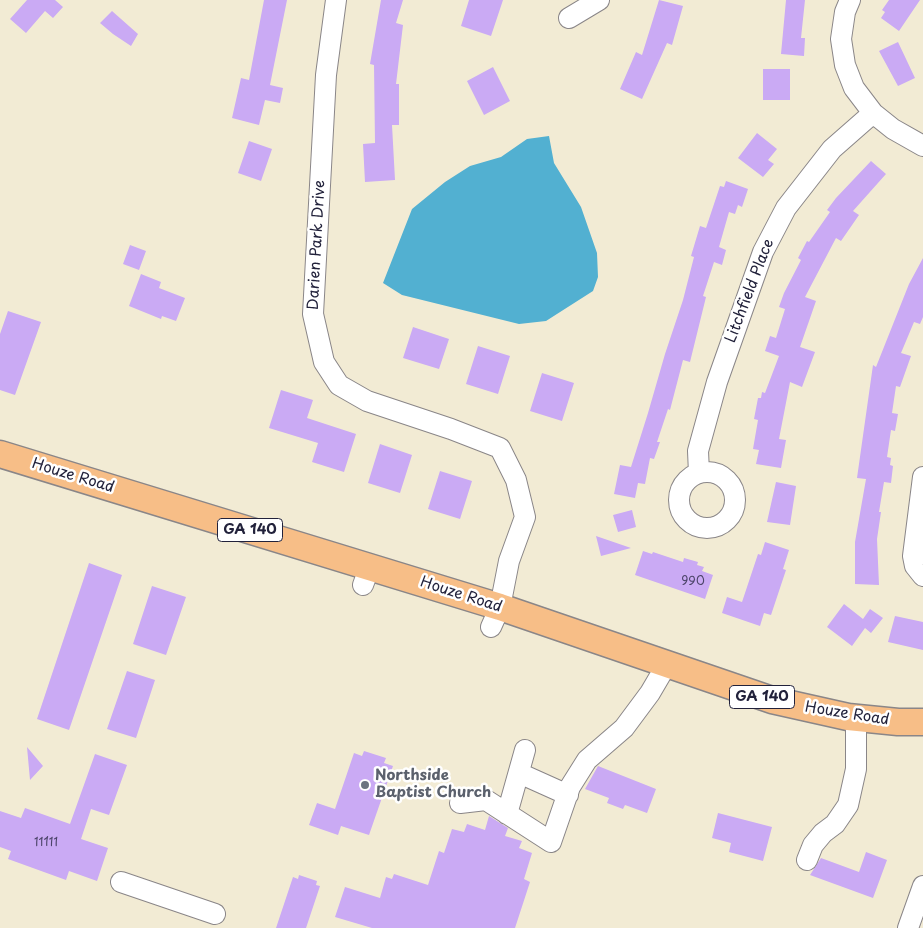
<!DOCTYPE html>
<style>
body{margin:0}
canvas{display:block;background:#f2ebd4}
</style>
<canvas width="923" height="928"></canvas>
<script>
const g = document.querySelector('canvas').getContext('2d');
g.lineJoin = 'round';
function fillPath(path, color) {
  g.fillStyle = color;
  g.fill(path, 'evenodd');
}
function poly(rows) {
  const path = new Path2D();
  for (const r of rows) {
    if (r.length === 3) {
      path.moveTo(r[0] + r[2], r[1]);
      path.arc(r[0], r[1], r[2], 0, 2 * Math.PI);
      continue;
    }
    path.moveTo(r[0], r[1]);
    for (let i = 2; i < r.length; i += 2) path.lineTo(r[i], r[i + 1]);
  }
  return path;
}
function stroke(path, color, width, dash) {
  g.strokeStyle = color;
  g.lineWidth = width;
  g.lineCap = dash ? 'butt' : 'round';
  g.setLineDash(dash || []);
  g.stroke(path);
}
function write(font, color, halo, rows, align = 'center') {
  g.font = font + ' "Playpen Sans",sans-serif';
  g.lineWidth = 5;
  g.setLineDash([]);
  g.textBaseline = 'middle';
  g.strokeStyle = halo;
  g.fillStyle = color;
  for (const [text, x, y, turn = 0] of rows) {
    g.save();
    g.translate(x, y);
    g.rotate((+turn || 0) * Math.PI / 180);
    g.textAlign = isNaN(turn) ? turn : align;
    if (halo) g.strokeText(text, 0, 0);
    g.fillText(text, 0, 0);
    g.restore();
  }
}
const water = poly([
 [549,136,554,163,581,207,597,253,598,277,593,291,546,321,519,324,402,295,383,283,412,209,445,182,470,166,501,157,527,139]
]);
const building = poly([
 [27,0,55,0,63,7,53,18,45,11,26,33,10,19],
 [264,0,287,0,270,85,283,88,280,103,265,100,259,125,232,118,241,78,249,80],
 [381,0,403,0,396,23,403,25,396,84,399,84,399,125,392,125,395,180,365,182,363,144,375,143,374,65,370,64],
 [469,0,503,0,491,36,461,26],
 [659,0,683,6,672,45,667,43,642,99,620,89,636,52,642,55],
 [786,0,805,0,801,38,805,38,804,56,781,54],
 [889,0,920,0,899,31,881,18,885,12,882,10],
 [112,11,138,34,131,46,113,34,100,23],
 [898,42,915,78,898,86,879,51],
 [493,67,510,101,484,115,467,81],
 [763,69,790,69,790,100,763,100],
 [757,133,777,149,768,160,774,164,763,177,738,158],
 [249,141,272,149,261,181,238,173],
 [871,161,886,174,853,211,859,215,841,241,836,238,805,297,816,301,800,347,815,352,802,387,790,382,779,439,786,440,781,468,756,464,759,450,753,449,758,420,754,419,758,398,761,398,762,392,765,393,779,356,765,351,770,336,776,338,785,309,779,307,784,293,801,260,798,258,807,241,809,242,830,212,827,210,836,198],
 [726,181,748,189,742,207,738,205,735,214,729,212,719,247,726,250,722,265,714,262,703,296,706,297,690,362,683,360,670,410,668,409,657,442,660,442,654,459,650,458,645,484,638,483,635,498,614,494,620,465,631,467,648,413,665,354,683,300,694,257,691,256,700,226,706,228,720,186,724,187],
 [130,245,146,251,139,270,123,264],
 [923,258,923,317,920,324,914,322,901,353,911,356,900,387,896,386,892,413,898,414,895,431,891,430,887,457,891,458,890,465,893,466,891,483,884,482,879,512,881,512,877,539,879,585,855,584,855,542,866,479,857,478,873,365,876,367,909,284],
 [141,274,161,282,159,288,185,298,176,321,162,316,161,319,129,306],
 [8,311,41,322,15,395,0,390,0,334],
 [413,327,449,339,439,369,403,358],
 [478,346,510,356,498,394,466,384],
 [542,373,574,383,562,421,530,411],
 [281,390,313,400,307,418,356,434,344,472,312,462,318,443,269,428],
 [380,444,412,455,400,493,368,483],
 [440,471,472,481,460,519,428,509],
 [776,482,796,486,790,525,767,522],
 [632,510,636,527,618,532,613,515],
 [596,536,631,548,601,556],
 [765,542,789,550,783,569,786,570,771,615,764,613,760,626,722,613,727,597,742,602,758,554,761,555],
 [643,551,652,554,653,552,683,562,684,558,698,562,697,565,704,567,702,571,713,575,705,599,635,575],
 [89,563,122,575,69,730,37,719],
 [152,586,186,597,166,655,133,644],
 [844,604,863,619,870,609,883,618,871,633,865,628,852,646,827,627],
 [895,616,923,622,923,650,888,642],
 [127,671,155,680,136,738,107,729],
 [27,747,43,766,30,780],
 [364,751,386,758,384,763,393,766,369,835,341,826,338,835,309,825,317,803,335,809,354,753,362,756],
 [95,754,127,765,109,815,91,809,81,839,108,848,97,881,69,871,66,880,8,859,11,851,0,847,0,811,21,818,25,808,70,824],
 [598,766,656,789,647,813,625,805,623,809,607,803,609,798,585,789],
 [718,813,772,827,763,861,729,852,731,843,712,838],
 [489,816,508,828,505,836,522,841,519,848,532,853,524,879,530,882,515,928,372,928,335,917,345,887,380,898,386,877,392,879,394,874,428,885,439,851,444,853,452,829,464,832,467,824,485,830],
 [866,852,887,860,873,898,810,875,821,858,859,872],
 [299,875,317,881,316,885,320,886,306,928,276,928,293,877,298,879]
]);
const minor = poly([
 [336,0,326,75,313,314,324,362,339,385,367,401,451,429,500,448,516,480,525,517,509,561,500,607,491,627],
 [850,0,845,12,841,39,845,65,854,88,873,113,893,129,923,146],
 [569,18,599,0],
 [707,500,28],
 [699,473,698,451,717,382,763,252,786,208,832,149,873,113],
 [923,477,913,556,915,566,923,576],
 [363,585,370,566],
 [519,773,568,795],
 [460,803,486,800,551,842,570,787,587,760,624,728,650,693,667,664],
 [507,814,525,750],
 [807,860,813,845,823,833,835,824,848,805,856,769,856,718],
 [121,882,215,914],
 [908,928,923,886]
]);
const major = poly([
 [0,454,500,607,772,700,848,717,898,722,923,722]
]);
const markers = [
 [365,785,5,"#6b7280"]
];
const numberNames = [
 ["990",693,582],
 ["11111",46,843]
];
const shields = [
 [250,530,65],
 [762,697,65]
];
const shieldNames = [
 ["GA 140",250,530],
 ["GA 140",762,697]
];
const streetNames = [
 ["Darien Park Drive",317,245,-87],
 ["Litchfield Place",750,291,-69],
 ["Houze Road",73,476,17],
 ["Houze Road",461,595,18],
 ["Houze Road",847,714,9]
];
const worshipNames = [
 ["Northside",375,776],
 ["Baptist Church",375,793]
];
fillPath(water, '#52b0d1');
fillPath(building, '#caaaf4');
stroke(minor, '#8a8688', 22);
stroke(major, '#8a8688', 29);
stroke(minor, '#fff', 20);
stroke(major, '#f7be87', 26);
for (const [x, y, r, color] of markers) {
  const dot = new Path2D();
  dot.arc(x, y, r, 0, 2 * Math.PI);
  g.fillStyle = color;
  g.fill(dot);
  stroke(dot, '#fff', 2);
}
write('12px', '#4c4469', null, numberNames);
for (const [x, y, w] of shields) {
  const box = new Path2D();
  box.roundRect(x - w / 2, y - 11.5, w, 23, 4);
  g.fillStyle = '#fff';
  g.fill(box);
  stroke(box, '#22223b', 1);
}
write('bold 14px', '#22223b', null, shieldNames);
write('15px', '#22223b', '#fff', streetNames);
write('bold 15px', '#5b616d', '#fff', worshipNames, 'left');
</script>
